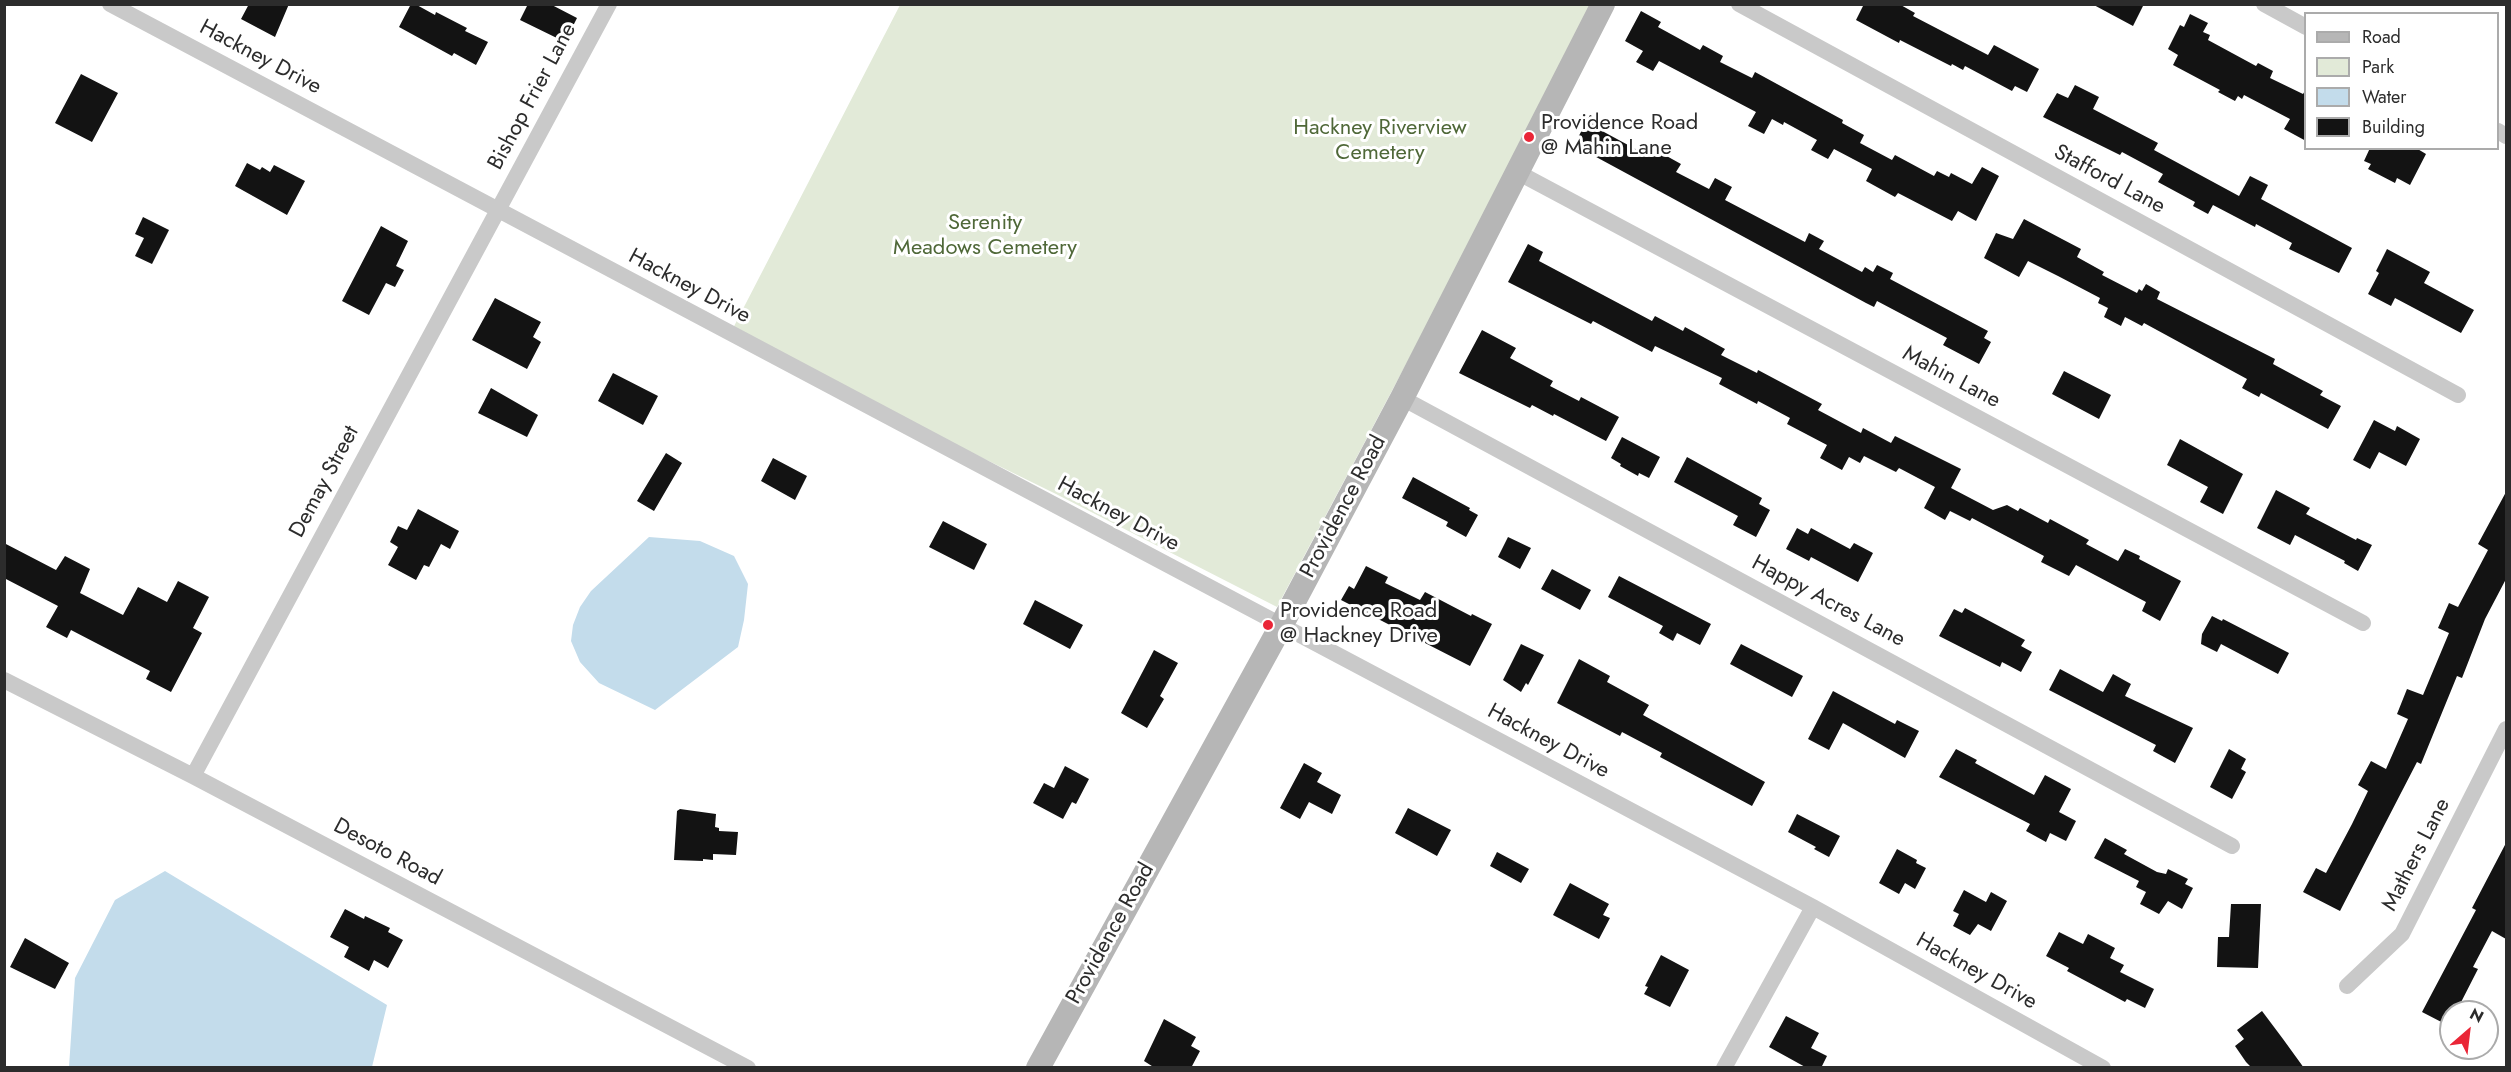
<!DOCTYPE html>
<style>
body{margin:0}
#map{position:relative;width:2511px;height:1072px;overflow:hidden;background:#fff;font-family:Jost,sans-serif}
canvas{display:block}
.frame{position:absolute;inset:0;border:6px solid #2c2c2c;pointer-events:none}
.legend{position:absolute;left:2304px;top:12px;width:195px;height:138px;box-sizing:border-box;background:#fff;border:2px solid #ababab;margin:0;padding:8px 10px;list-style:none;font-size:18px;color:#2c2c2c}
.legend li{display:flex;align-items:center;gap:12px;height:30px}
.legend b{width:30px;border:2px solid #ababab}
.north{position:absolute;left:2439px;top:1000px;width:60px;height:60px;box-sizing:border-box;background:#fff;border:2px solid #ababab;border-radius:50%;rotate:28deg;font-size:16px;font-weight:700;line-height:24px;text-align:center;color:#2c2c2c}
.north::after{content:'';display:block;margin:auto;width:21px;height:27px;background:#ea2637;clip-path:polygon(50% 0,100% 100%,50% 72%,0 100%)}
</style>
<div id="map">
<canvas width="2511" height="1072"></canvas>
<div class="frame"></div>
<ul class="legend">
<li><b style="height:8px;background:#b6b6b6"></b>Road</li>
<li><b style="height:16px;background:#e2ead8"></b>Park</li>
<li><b style="height:16px;background:#c3dceb"></b>Water</li>
<li><b style="height:16px;background:#131313"></b>Building</li>
</ul>
<div class="north">N</div>
</div>
<script>
const g = document.querySelector('canvas').getContext('2d');
g.lineJoin = 'round';
function fillPath(path, color) {
  g.fillStyle = color;
  g.fill(path, 'evenodd');
}
function poly(rows) {
  const path = new Path2D();
  for (const r of rows) {
    path.moveTo(r[0], r[1]);
    for (let i = 2; i < r.length; i += 2) path.lineTo(r[i], r[i + 1]);
  }
  return path;
}
function stroke(path, color, width, dash) {
  g.strokeStyle = color;
  g.lineWidth = width;
  g.lineCap = dash ? 'butt' : 'round';
  g.setLineDash(dash || []);
  g.stroke(path);
}
function write(font, color, halo, rows, align = 'center') {
  g.font = font + ' Jost,sans-serif';
  g.lineWidth = 6;
  g.setLineDash([]);
  g.textBaseline = 'middle';
  g.strokeStyle = halo;
  g.fillStyle = color;
  for (const [text, x, y, turn = 0] of rows) {
    g.save();
    g.translate(x, y);
    g.rotate((+turn || 0) * Math.PI / 180);
    g.textAlign = isNaN(turn) ? turn : align;
    if (halo) g.strokeText(text, 0, 0);
    g.fillText(text, 0, 0);
    g.restore();
  }
}
const green = poly([
 [900,5,1597,5,1277,607,1056,494,730,334]
]);
const water = poly([
 [649,537,700,541,734,556,748,584,744,620,738,647,655,710,599,683,580,662,571,641,573,625,580,607,591,591],
 [165,871,387,1005,372,1067,69,1067,75,978,115,900]
]);
const building = poly([
 [249,4,289,4,275,37,241,19],
 [411,4,415,4,435,15,436,12,467,28,465,31,488,42,476,65,454,53,452,56,399,27],
 [528,4,550,4,577,18,565,42,520,20],
 [1864,4,1899,4,1915,13,1913,16,1988,55,1994,45,2039,69,2027,92,2015,86,2012,91,1965,66,1963,70,1952,64,1951,66,1900,40,1899,43,1856,20],
 [2092,4,2144,4,2133,26],
 [1641,11,1661,22,1658,27,1700,50,1703,45,1723,56,1720,62,1752,78,1755,72,1843,120,1842,123,1864,135,1860,143,1892,160,1895,155,1934,176,1937,171,1949,177,1951,173,1972,184,1982,167,1999,176,1976,221,1958,211,1952,221,1898,193,1895,197,1866,181,1872,169,1834,149,1828,159,1811,150,1817,140,1784,122,1783,125,1772,119,1764,134,1748,126,1756,112,1659,61,1653,71,1636,62,1643,51,1625,41],
 [2190,14,2208,23,2203,32,2210,35,2208,40,2256,66,2258,63,2273,71,2270,78,2303,94,2306,89,2306,141,2284,129,2290,119,2244,95,2242,99,2238,96,2235,101,2218,92,2220,90,2173,65,2178,55,2168,49,2180,25,2184,27],
 [81,74,118,93,92,142,55,123],
 [2075,85,2099,97,2093,109,2158,143,2154,150,2239,196,2250,176,2268,185,2261,199,2352,248,2339,273,2289,249,2292,243,2256,224,2255,227,2213,205,2208,214,2193,206,2195,202,2158,182,2163,174,2122,152,2120,155,2043,117,2057,93,2068,98],
 [1590,115,1608,124,1604,132,1641,152,1645,144,1681,164,1676,172,1709,189,1715,178,1732,187,1725,200,1805,242,1809,233,1824,241,1819,249,1862,272,1865,267,1873,272,1877,265,1893,273,1890,279,1988,331,1984,338,1991,342,1979,364,1943,345,1947,338,1877,301,1874,307,1866,303,1574,145],
 [2370,148,2416,148,2426,154,2410,185,2397,178,2395,183,2368,169,2371,164,2364,161],
 [247,163,260,170,262,167,270,172,274,165,305,181,287,215,235,186],
 [143,217,169,230,152,264,135,256,144,238,135,234],
 [2024,219,2081,249,2077,257,2104,272,2102,275,2137,293,2139,289,2142,291,2146,284,2160,292,2157,299,2275,359,2273,364,2323,391,2320,395,2341,406,2328,429,2261,393,2259,397,2242,388,2247,379,2144,323,2142,326,2125,317,2121,326,2104,317,2108,308,2098,303,2100,298,2058,276,2028,261,2019,277,1984,258,1996,233,2013,239],
 [381,226,408,241,396,266,404,270,395,287,386,283,369,315,342,301],
 [1528,244,1543,252,1539,261,1652,321,1655,316,1683,331,1685,327,1725,349,1721,355,1757,373,1758,370,1822,404,1818,410,1861,433,1863,428,1891,443,1895,436,1961,469,1951,488,1993,510,2007,505,2018,511,2020,508,2048,523,2050,519,2089,540,2086,544,2118,561,2125,549,2140,556,2139,559,2181,581,2160,621,2142,611,2146,602,2076,565,2069,576,2041,562,2044,556,1972,518,1970,521,1950,511,1945,520,1924,508,1935,487,1899,468,1896,472,1864,456,1860,463,1849,457,1842,470,1820,458,1827,445,1787,424,1790,418,1758,401,1757,404,1719,384,1722,378,1655,346,1652,352,1593,321,1591,324,1508,282],
 [2387,249,2430,272,2424,283,2474,310,2461,333,2395,298,2391,306,2368,294,2379,273,2376,271],
 [495,298,541,322,533,337,541,342,527,369,472,340],
 [1482,330,1516,348,1510,358,1553,381,1550,386,1579,401,1581,397,1619,417,1606,441,1554,414,1553,416,1532,405,1530,408,1459,373],
 [2064,371,2111,395,2099,419,2052,394],
 [613,373,658,396,643,425,598,401],
 [491,388,538,415,527,437,478,413],
 [2374,420,2395,431,2397,426,2420,439,2406,466,2379,452,2370,469,2353,460],
 [1622,437,1660,457,1649,478,1639,473,1638,476,1620,466,1621,464,1611,458],
 [2180,439,2243,474,2223,514,2200,502,2208,487,2167,465],
 [666,453,682,463,654,511,637,501],
 [1687,457,1762,498,1759,504,1770,510,1756,537,1733,525,1738,516,1674,482],
 [773,458,807,476,795,500,761,481],
 [1413,477,1470,508,1469,510,1478,515,1466,537,1446,526,1448,522,1402,498],
 [2276,490,2310,508,2306,514,2356,540,2357,538,2372,545,2358,571,2344,563,2345,561,2295,535,2290,545,2257,528],
 [2506,492,2506,579,2485,619,2462,678,2457,676,2421,764,2417,762,2340,911,2303,892,2316,868,2326,873,2352,824,2368,791,2358,785,2371,761,2386,769,2408,719,2397,714,2407,689,2423,695,2449,633,2438,628,2449,603,2458,607,2488,550,2478,544],
 [418,509,459,531,450,549,441,544,429,567,424,565,416,580,388,565,398,547,390,542,398,526,407,530],
 [943,521,987,544,974,570,929,547],
 [1797,528,1808,534,1811,528,1850,549,1854,543,1873,553,1858,582,1811,557,1809,561,1786,549],
 [1508,537,1531,548,1520,569,1498,557],
 [4,543,56,570,65,556,90,569,80,593,123,615,138,587,167,602,178,581,209,597,193,628,202,633,171,692,146,679,150,671,71,630,67,638,46,627,58,606,4,578],
 [1366,566,1388,577,1385,583,1420,600,1425,592,1471,616,1472,614,1492,624,1470,666,1341,600,1349,586,1354,589],
 [1552,569,1591,590,1580,610,1541,589],
 [1619,576,1711,624,1700,645,1677,633,1673,641,1659,633,1663,626,1608,597],
 [1035,600,1083,625,1070,649,1023,624],
 [1965,608,2025,640,2021,646,2032,652,2021,672,2002,662,2000,667,1939,636,1954,609,1962,613],
 [2212,616,2222,621,2223,619,2289,653,2278,674,2221,644,2217,652,2201,644,2202,634],
 [1521,644,1544,655,1528,685,1526,683,1521,692,1503,680],
 [1741,644,1803,676,1792,697,1730,664],
 [1154,650,1178,663,1160,696,1164,699,1147,728,1121,713],
 [1579,659,1610,676,1607,682,1649,705,1643,715,1765,782,1752,806,1660,757,1662,753,1622,732,1620,736,1557,703],
 [2060,669,2103,692,2113,674,2131,684,2125,696,2193,728,2175,763,2153,751,2156,745,2049,690],
 [1833,691,1895,724,1897,720,1919,731,1905,758,1843,723,1829,750,1808,739],
 [1956,749,1977,760,1975,763,2034,795,2045,775,2071,789,2059,812,2076,821,2066,841,2050,833,2046,842,2026,831,2030,824,1939,777],
 [2229,749,2246,759,2241,769,2246,772,2232,799,2210,787],
 [1304,763,1322,773,1317,782,1341,795,1332,814,1309,802,1300,819,1280,808],
 [1065,766,1089,779,1076,804,1072,802,1063,819,1033,803,1044,783,1054,788],
 [1408,808,1451,830,1437,856,1395,833],
 [680,809,716,814,715,827,719,828,719,831,738,832,736,855,713,854,713,860,703,859,703,861,674,860,677,811],
 [1797,814,1840,836,1829,857,1814,849,1816,847,1788,832],
 [2105,838,2127,850,2124,854,2157,872,2166,874,2168,869,2188,879,2185,884,2193,888,2182,909,2168,901,2159,914,2140,904,2146,892,2136,887,2139,881,2094,858],
 [2506,843,2506,939,2492,931,2473,967,2478,969,2456,1012,2451,1012,2451,1027,2422,1012,2476,910,2472,908],
 [1897,849,1917,860,1916,863,1926,868,1915,889,1905,883,1899,894,1879,883],
 [1497,852,1529,869,1521,883,1490,866],
 [1570,883,1609,904,1603,915,1610,918,1599,939,1553,915],
 [1964,890,1986,902,1991,892,2007,901,1991,931,1978,924,1970,935,1953,926,1959,914,1953,911],
 [2231,904,2261,904,2258,968,2217,967,2218,937,2229,937],
 [345,909,364,919,365,916,390,928,388,932,403,940,388,968,374,960,369,971,344,957,349,947,330,937],
 [2059,932,2083,944,2088,934,2115,948,2110,958,2124,965,2120,972,2154,989,2145,1008,2127,999,2125,1002,2067,971,2069,968,2046,956],
 [25,938,69,963,55,989,10,967],
 [1661,955,1689,970,1670,1007,1644,994,1648,987,1645,986],
 [2262,1011,2283,1039,2304,1068,2252,1068,2246,1062,2235,1046,2244,1039,2237,1030],
 [1786,1016,1819,1033,1811,1048,1827,1056,1821,1068,1807,1068,1769,1047],
 [1164,1019,1196,1037,1191,1046,1200,1051,1191,1068,1155,1068,1144,1061]
]);
const street = poly([
 [110,4,1813,907,2103,1068],
 [1739,4,2458,395],
 [2264,4,2306,27],
 [2498,131,2506,136],
 [1517,172,2363,623],
 [1402,398,2232,846],
 [4,680,193,776,748,1068],
 [193,776,609,4],
 [2347,986,2402,934,2506,729],
 [1724,1068,1813,907]
]);
const secondary = poly([
 [1038,1068,1281,626,1402,398,1603,4]
]);
const markers = [
 [1529,137,6,"#ea2637"],
 [1268,625,6,"#ea2637"]
];
const streetNames = [
 ["Hackney Drive",260,58,28],
 ["Bishop Frier Lane",533,97,-62],
 ["Stafford Lane",2109,180,28],
 ["Hackney Drive",689,287,28],
 ["Mahin Lane",1951,378,28],
 ["Demay Street",325,482,-62],
 ["Providence Road",1344,507,-62],
 ["Hackney Drive",1118,515,28],
 ["Happy Acres Lane",1828,602,28],
 ["Hackney Drive",1548,742,28],
 ["Desoto Road",387,853,28],
 ["Mathers Lane",2417,855,-63],
 ["Providence Road",1111,934,-61],
 ["Hackney Drive",1976,972,29]
];
const poiNames = [
 ["Providence Road",1541,124],
 ["@ Mahin Lane",1541,149],
 ["Providence Road",1280,612],
 ["@ Hackney Drive",1280,637]
];
const parkNames = [
 ["Hackney Riverview",1380,129],
 ["Cemetery",1380,154],
 ["Serenity",985,224],
 ["Meadows Cemetery",985,249]
];
fillPath(green, '#e2ead8');
fillPath(water, '#c3dceb');
fillPath(building, '#131313');
stroke(street, '#c9c9c9', 16);
stroke(secondary, '#b6b6b6', 24);
for (const [x, y, r, color] of markers) {
  const dot = new Path2D();
  dot.arc(x, y, r, 0, 2 * Math.PI);
  g.fillStyle = color;
  g.fill(dot);
  stroke(dot, '#fff', 2);
}
write('22px', '#2c2c2c', '#fff', streetNames);
write('22px', '#2c2c2c', '#fff', poiNames, 'left');
write('22px', '#4f6838', '#fff', parkNames);
</script>
